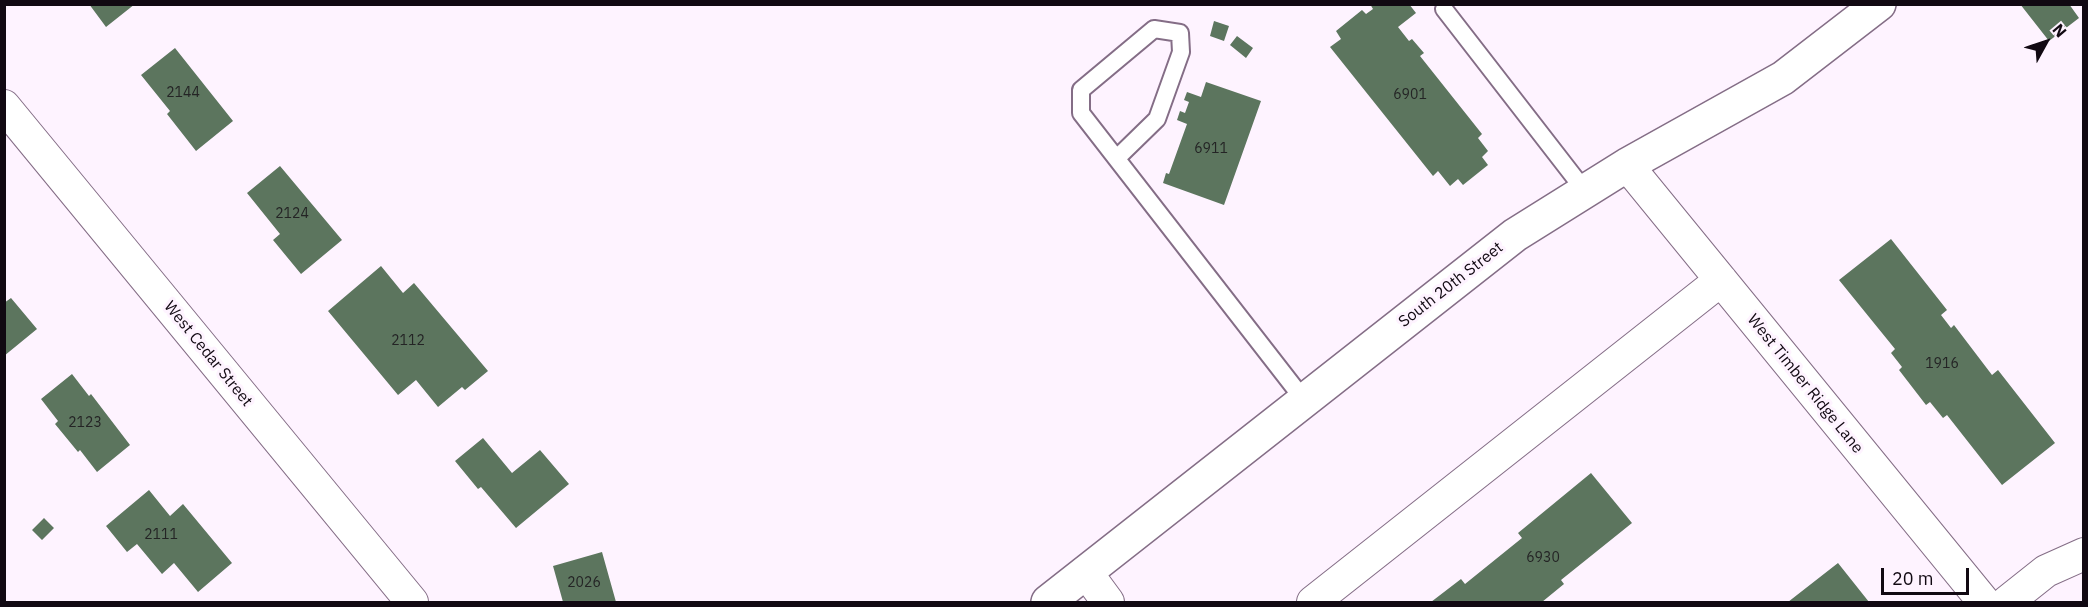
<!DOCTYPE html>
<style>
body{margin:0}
#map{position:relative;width:2088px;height:607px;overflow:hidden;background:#fef3ff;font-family:"IBM Plex Sans",sans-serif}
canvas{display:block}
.frame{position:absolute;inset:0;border:6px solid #110912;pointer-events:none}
.north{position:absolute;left:2016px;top:12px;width:60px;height:60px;-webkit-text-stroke:4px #fef3ff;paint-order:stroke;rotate:50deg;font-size:16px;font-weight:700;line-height:24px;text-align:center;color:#110912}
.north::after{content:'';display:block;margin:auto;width:21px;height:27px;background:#110912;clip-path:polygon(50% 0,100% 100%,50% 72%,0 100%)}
.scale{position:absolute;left:1881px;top:568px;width:88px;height:27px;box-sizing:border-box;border:3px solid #110912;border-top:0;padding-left:8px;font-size:18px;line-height:21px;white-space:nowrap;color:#110912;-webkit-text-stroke:4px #fef3ff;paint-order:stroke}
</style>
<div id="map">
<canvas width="2088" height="607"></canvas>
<div class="frame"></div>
<div class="north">N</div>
<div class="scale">20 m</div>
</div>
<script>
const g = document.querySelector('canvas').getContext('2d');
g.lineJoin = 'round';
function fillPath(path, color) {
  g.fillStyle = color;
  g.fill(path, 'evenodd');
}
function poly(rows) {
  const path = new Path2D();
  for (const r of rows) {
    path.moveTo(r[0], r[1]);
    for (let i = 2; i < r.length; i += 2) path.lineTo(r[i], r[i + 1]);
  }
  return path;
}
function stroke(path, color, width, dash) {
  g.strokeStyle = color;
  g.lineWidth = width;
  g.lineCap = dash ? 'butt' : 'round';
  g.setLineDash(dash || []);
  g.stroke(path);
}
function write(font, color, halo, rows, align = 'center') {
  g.font = font + ' "IBM Plex Sans",sans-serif';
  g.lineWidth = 6;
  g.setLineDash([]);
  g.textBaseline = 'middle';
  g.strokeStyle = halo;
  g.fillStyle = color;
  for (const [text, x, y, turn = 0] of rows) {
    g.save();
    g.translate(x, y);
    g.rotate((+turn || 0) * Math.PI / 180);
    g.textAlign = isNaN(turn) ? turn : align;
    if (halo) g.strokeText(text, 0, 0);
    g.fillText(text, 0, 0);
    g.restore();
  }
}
const building = poly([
 [89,4,135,4,106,27],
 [1370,4,1409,4,1416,13,1398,27,1409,41,1412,39,1424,53,1420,56,1482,134,1478,138,1488,151,1482,157,1488,165,1463,185,1458,179,1450,186,1438,171,1433,176,1330,47,1341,39,1336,31,1362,10,1366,14,1373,9],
 [2020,4,2069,4,2079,18,2049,41],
 [1214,21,1229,26,1224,41,1210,36],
 [1237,36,1253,48,1246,58,1230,45],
 [175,48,233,121,196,151,167,114,170,111,141,75],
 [1206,82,1261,101,1224,205,1163,183,1166,173,1169,174,1187,124,1177,120,1180,111,1185,113,1189,102,1184,100,1187,92,1201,97],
 [280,166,342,240,301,274,273,240,280,234,247,193],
 [1891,239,1947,310,1941,315,1951,328,1954,325,1992,375,1998,370,2055,443,2002,485,1947,415,1943,418,1930,402,1926,405,1899,370,1902,367,1891,353,1895,349,1839,280],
 [381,266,403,293,414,283,488,371,465,390,462,387,438,407,416,380,398,395,328,311],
 [11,298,37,329,4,356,4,303],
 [72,374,89,396,91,394,130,445,97,472,80,450,78,452,55,424,58,421,41,399],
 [483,438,512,473,540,450,569,484,516,528,481,487,478,489,455,461],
 [1591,473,1632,523,1561,580,1564,584,1542,602,1431,602,1461,579,1465,584,1522,538,1518,533],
 [149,490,170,516,183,504,232,563,198,592,174,563,162,574,137,544,127,552,106,526],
 [44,518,54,528,42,540,32,530],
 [602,552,616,602,576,602,575,601,563,602,553,566],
 [1838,563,1869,602,1788,602]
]);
const service = poly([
 [1444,9,1585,191],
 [1117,158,1157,119,1181,52,1180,33,1154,29,1081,90,1081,113,1304,400]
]);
const minor = poly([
 [4,106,412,602],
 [1627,165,1984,602],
 [1086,572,1108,602],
 [1313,602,1721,280],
 [2007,602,2046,571,2084,554]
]);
const tertiary = poly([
 [1048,602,1515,235,1627,165,1783,78,1879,4]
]);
const numberNames = [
 ["2144",183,93],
 ["6901",1410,95],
 ["6911",1211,149],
 ["2124",292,214],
 ["2112",408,341],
 ["1916",1942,364],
 ["2123",85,423],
 ["2111",161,535],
 ["6930",1543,558],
 ["2026",584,583]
];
const streetNames = [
 ["South 20th Street",1451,285,-38],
 ["West Cedar Street",208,354,51],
 ["West Timber Ridge Lane",1805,384,51]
];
fillPath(building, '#5c755e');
stroke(service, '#846d86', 20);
stroke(minor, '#846d86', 34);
stroke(tertiary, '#846d86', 36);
stroke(service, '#fff', 16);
stroke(minor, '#fff', 32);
stroke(tertiary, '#fff', 33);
write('14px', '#242425', null, numberNames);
write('16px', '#110912', '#fef3ff', streetNames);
</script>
